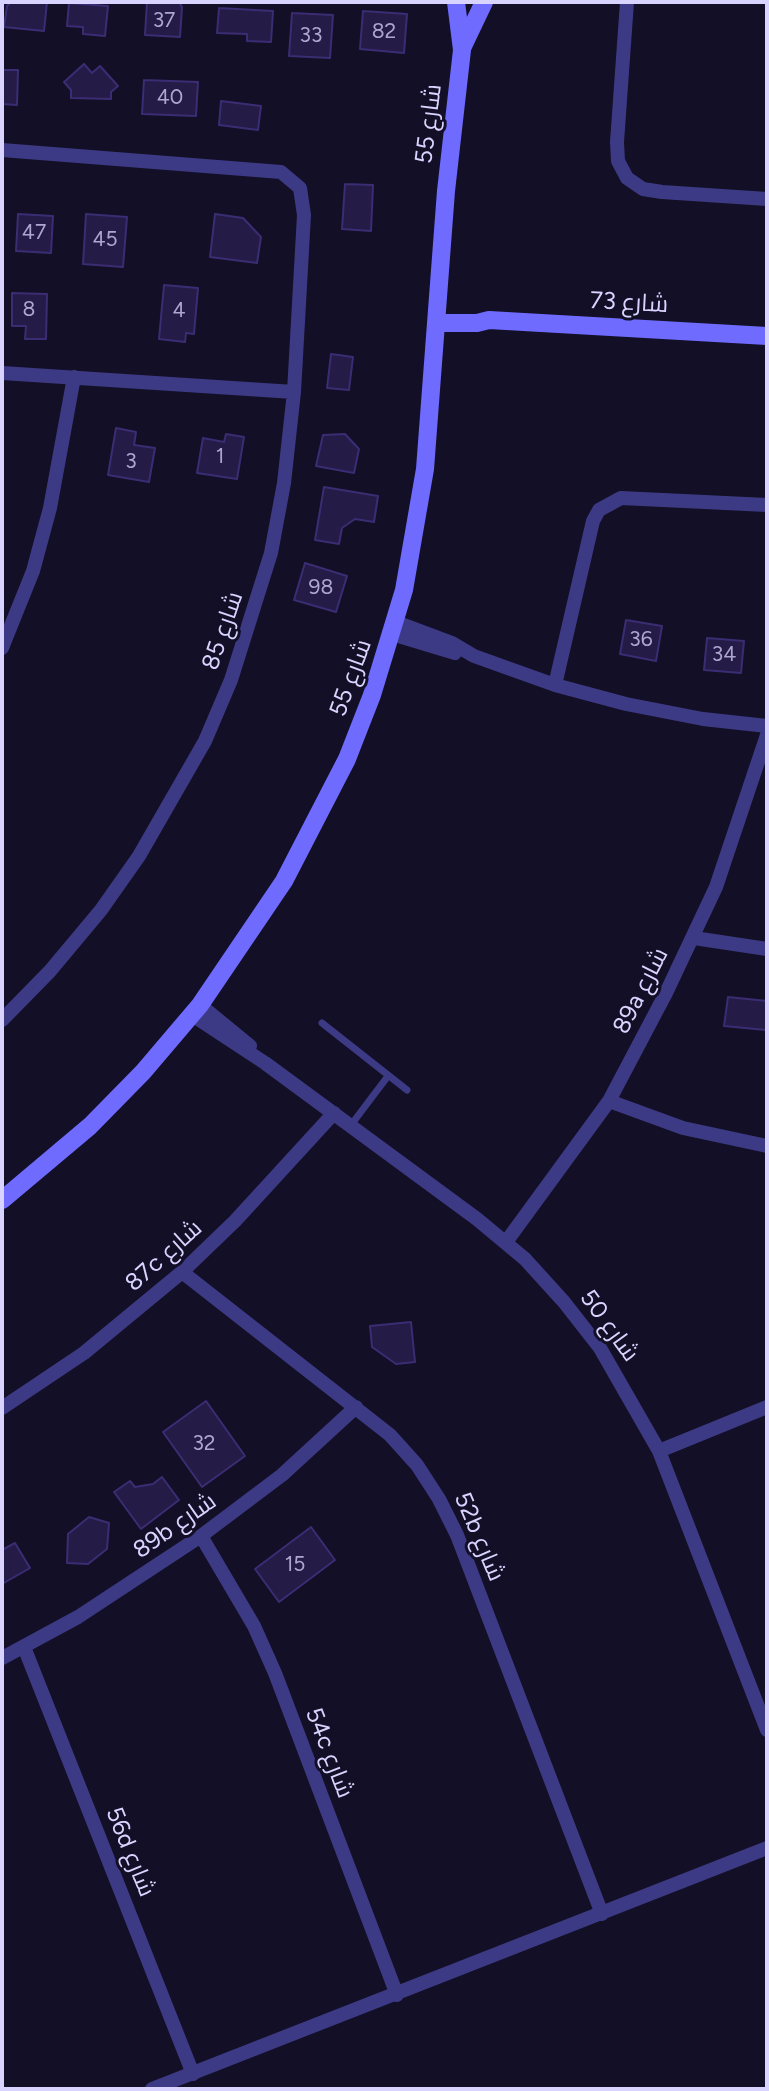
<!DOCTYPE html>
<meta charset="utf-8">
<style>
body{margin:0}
#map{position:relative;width:769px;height:2091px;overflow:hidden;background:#130f26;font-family:Figtree,sans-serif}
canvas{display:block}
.frame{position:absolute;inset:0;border:4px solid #d9d4ff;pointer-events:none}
</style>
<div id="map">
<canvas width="769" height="2091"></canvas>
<div class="frame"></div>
</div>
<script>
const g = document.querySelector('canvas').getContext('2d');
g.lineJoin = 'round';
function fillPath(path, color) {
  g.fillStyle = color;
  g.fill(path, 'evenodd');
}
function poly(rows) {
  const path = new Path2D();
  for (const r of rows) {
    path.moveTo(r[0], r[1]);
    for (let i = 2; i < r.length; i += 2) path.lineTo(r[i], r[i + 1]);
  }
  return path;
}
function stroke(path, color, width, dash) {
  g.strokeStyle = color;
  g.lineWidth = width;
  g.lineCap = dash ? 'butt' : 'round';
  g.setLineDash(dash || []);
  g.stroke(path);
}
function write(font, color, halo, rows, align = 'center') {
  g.font = font + ' Figtree,Cairo,sans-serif';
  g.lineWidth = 6;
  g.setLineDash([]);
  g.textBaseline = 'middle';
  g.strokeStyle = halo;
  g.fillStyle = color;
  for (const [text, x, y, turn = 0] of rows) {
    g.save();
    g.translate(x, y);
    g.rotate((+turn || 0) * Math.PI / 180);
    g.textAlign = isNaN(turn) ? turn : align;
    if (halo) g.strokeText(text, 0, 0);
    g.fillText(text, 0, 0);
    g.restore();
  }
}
const building = poly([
 [11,2,47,2,44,31,4,27,7,6,11,2],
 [147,2,179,2,182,7,180,37,145,35,147,2],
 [69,3,108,6,105,36,83,34,83,27,67,26,69,3],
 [219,8,273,11,271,42,247,41,247,34,217,33,219,8],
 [363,11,407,14,404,53,360,49,363,11],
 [292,13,333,15,330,58,289,56,292,13],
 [84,64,92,73,100,66,118,86,111,92,111,99,71,98,71,90,64,82,84,64],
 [2,70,18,70,17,105,2,104,2,70],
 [144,80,198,82,196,116,142,114,144,80],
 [221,101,261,106,258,130,219,125,221,101],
 [345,184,373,185,371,231,342,229,345,184],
 [18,214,53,216,51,253,16,251,18,214],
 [86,214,127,217,123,267,83,264,86,214],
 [215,214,243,218,261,237,257,263,210,257,215,214],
 [164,285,198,288,194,334,186,333,185,342,159,339,164,285],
 [12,293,47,294,46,339,25,339,26,326,12,326,12,293],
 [331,354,353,357,349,390,327,388,331,354],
 [116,428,136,432,134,445,155,448,149,482,108,475,116,428],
 [226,434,244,437,237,479,197,473,203,438,224,442,226,434],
 [345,434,359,449,354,473,316,466,323,435,345,434],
 [324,487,378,496,374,522,355,519,342,528,339,544,315,540,324,487],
 [305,563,347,576,336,612,294,600,305,563],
 [626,620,662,626,656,661,620,654,626,620],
 [707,638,744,641,741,673,704,670,707,638],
 [728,997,767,1001,766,1030,724,1026,728,997],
 [411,1322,415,1362,396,1364,372,1347,370,1326,411,1322],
 [206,1401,245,1456,202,1487,163,1432,206,1401],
 [162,1477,179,1500,141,1529,114,1492,130,1481,135,1487,153,1484,162,1477],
 [89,1517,109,1523,107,1549,88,1564,67,1563,68,1534,89,1517],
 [311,1527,335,1560,279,1602,255,1569,311,1527],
 [15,1543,30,1568,2,1584,2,1550,15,1543]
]);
const lane = poly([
 [322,1023,407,1090],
 [351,1125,388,1076]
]);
const street = poly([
 [627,2,617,142,618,161,627,178,643,189,662,192,767,199],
 [2,150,281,172,300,188,304,215,294,392,284,483,271,553,231,680,205,741,139,856,101,910,50,971,2,1020],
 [2,373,294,392],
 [396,622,452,643,474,656,555,685,626,704,703,719,767,726],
 [392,634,455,653],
 [2,648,33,571,50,508,74,377],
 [555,685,593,521,599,510,621,498,767,505],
 [694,938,767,949],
 [200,1005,250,1046],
 [192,1015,265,1063,477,1219,525,1259,564,1302,600,1348,659,1451,767,1730],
 [609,1101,683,1128,767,1146],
 [506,1242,609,1101,666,993,716,887,767,735],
 [182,1272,390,1435,417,1465,439,1499,457,1535,602,1914],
 [2,1408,84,1353,182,1272,235,1221,334,1113],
 [659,1451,767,1407],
 [201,1536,254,1626,275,1673,397,1995],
 [24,1647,193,2074],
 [2,1658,78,1617,201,1536,282,1475,356,1407],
 [152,2089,767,1848]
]);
const secondary = poly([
 [463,46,484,2],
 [437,323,477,323,489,320,767,336],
 [2,1200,90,1126,143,1072,200,1005,284,881,347,759,372,695,404,590,425,469,446,191,462,50,456,2]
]);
const numberNames = [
 ["37",164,21],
 ["82",384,32],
 ["33",311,36],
 ["40",170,98],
 ["47",34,233],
 ["45",105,240],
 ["8",29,310],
 ["4",179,311],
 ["1",220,457],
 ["3",131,462],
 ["98",321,588],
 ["36",641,640],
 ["34",724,655],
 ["32",204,1444],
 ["15",295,1565]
];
const streetNames = [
 ["شارع 55",429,124,-83],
 ["شارع 73",629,303,3],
 ["شارع 85",223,631,-71],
 ["شارع 55",351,678,-70],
 ["89a شارع",641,991,-63],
 ["87c شارع",164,1256,-42],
 ["شارع 50",609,1326,54],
 ["89b شارع",175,1526,-35],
 ["52b شارع",479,1537,67],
 ["54c شارع",329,1753,69],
 ["56d شارع",130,1852,68]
];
fillPath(building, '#241b47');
stroke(building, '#3b2d73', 2);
stroke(lane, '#3d3a85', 7);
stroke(street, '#3d3a85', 14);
stroke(secondary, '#6f6bff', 18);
write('21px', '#aca6d1', null, numberNames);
write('24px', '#d9d4ff', '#130f26', streetNames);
</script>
